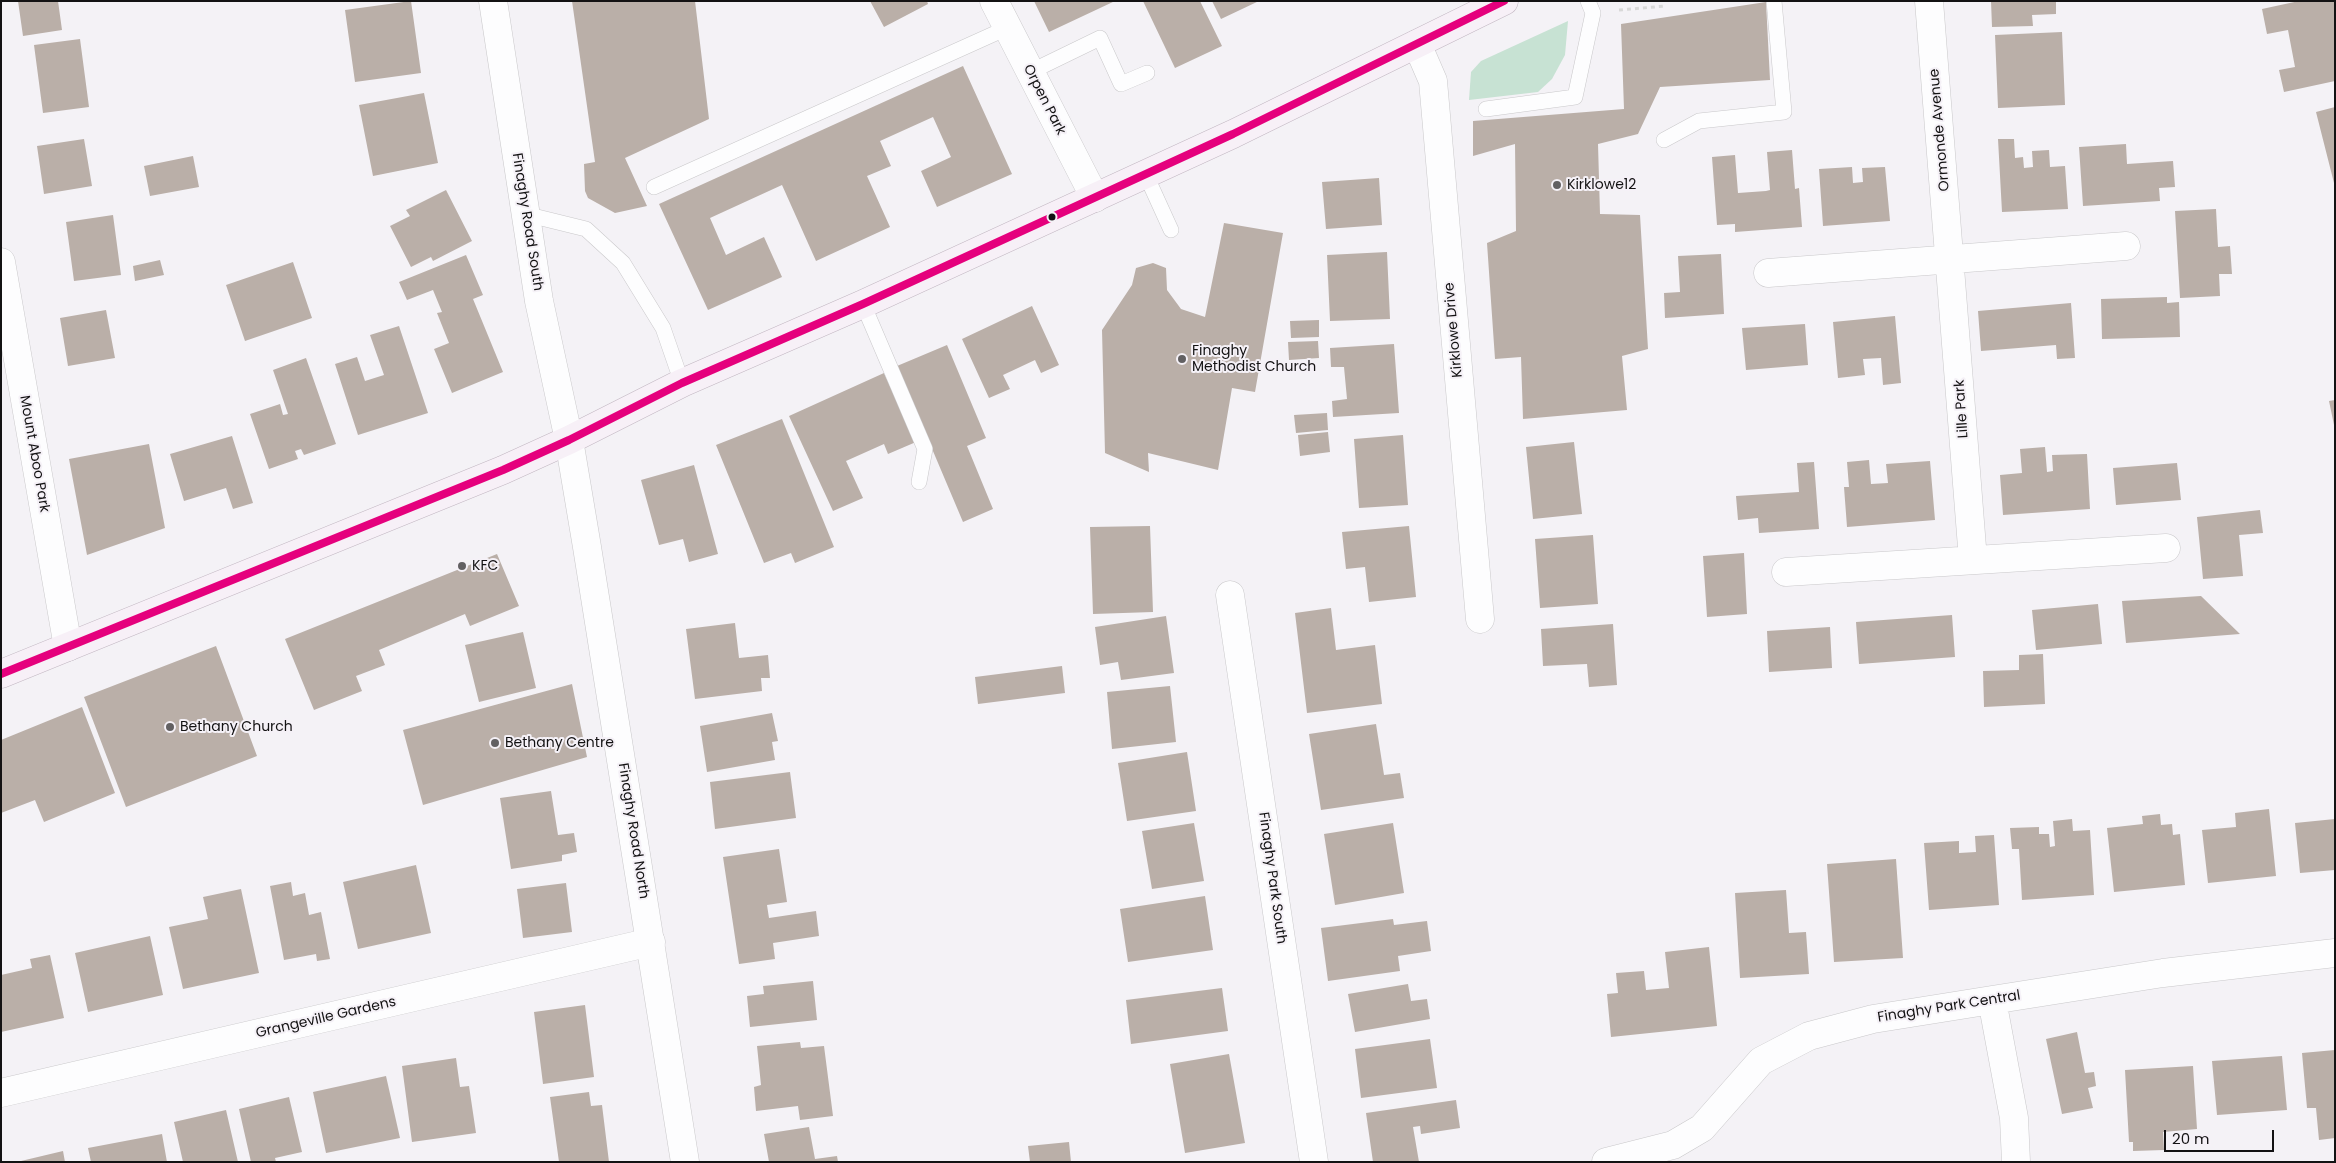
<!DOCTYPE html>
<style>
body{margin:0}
#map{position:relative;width:2336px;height:1163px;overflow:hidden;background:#f4f2f6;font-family:Poppins,sans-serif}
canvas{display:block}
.frame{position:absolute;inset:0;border:2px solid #131213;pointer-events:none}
.scale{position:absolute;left:2164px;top:1130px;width:110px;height:22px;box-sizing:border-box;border:2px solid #131213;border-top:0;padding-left:6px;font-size:15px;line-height:18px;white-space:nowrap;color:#131213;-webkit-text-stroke:4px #f5f1f7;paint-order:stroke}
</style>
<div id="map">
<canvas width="2336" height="1163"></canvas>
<div class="frame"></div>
<div class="scale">20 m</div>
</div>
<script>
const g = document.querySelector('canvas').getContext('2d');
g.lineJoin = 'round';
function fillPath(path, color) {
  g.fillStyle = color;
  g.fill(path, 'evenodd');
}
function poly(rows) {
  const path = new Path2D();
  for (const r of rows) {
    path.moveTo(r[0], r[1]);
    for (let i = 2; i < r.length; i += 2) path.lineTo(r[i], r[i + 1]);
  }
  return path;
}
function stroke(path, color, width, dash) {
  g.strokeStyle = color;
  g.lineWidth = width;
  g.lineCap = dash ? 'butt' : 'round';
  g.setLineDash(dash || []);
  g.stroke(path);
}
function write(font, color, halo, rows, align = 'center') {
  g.font = font + ' Poppins,sans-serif';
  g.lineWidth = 4;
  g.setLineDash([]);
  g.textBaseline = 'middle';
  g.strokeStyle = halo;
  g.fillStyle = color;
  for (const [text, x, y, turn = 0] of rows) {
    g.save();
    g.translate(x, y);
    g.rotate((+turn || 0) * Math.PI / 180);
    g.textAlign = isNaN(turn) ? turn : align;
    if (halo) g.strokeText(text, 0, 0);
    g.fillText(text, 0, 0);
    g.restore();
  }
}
const green = poly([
 [1568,21,1565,55,1552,79,1538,92,1469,100,1471,72,1481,61]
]);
const building = poly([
 [18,1,58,1,62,30,23,36],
 [411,1,421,73,355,82,345,10],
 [572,1,695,1,709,119,625,158,647,206,615,213,588,198,585,191,584,164,595,162],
 [870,1,927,1,928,4,884,27],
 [1034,1,1115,1,1049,32],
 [1143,1,1200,1,1222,46,1175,68],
 [1212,1,1259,1,1221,19],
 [1991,1,2056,1,2056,14,2032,15,2033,26,1992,27],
 [2299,1,2335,1,2335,81,2284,92,2279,70,2295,67,2288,30,2267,34,2262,9],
 [1766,2,1770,80,1660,87,1638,134,1598,144,1600,214,1640,215,1648,349,1622,356,1627,410,1523,419,1521,357,1495,359,1487,243,1516,231,1515,144,1473,156,1473,121,1624,109,1621,24],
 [2062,32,2065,105,1998,108,1995,35],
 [80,39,89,107,43,113,34,45],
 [963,66,1012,174,937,207,921,171,951,157,933,117,880,141,891,166,867,176,890,227,816,261,782,185,710,218,726,255,764,237,782,277,708,310,659,204],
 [424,93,438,163,373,176,359,105],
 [2335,107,2335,183,2334,183,2316,112],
 [84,139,92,186,44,194,37,146],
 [1998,139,2014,139,2015,158,2023,157,2024,168,2033,167,2032,151,2049,150,2050,167,2065,166,2068,209,2002,212],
 [2126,144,2127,164,2173,161,2175,187,2159,188,2160,201,2083,206,2079,147],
 [1792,150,1795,189,1799,188,1802,227,1735,232,1735,224,1717,225,1712,157,1735,155,1738,193,1766,191,1770,190,1767,152],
 [193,156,199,187,150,196,144,166],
 [1852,167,1853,183,1863,182,1862,168,1885,167,1890,221,1823,226,1819,169],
 [1379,178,1382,225,1326,229,1322,182],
 [446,190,472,241,433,261,431,257,411,267,390,226,410,216,406,210],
 [2216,209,2218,247,2230,246,2232,274,2219,274,2220,296,2180,298,2175,211],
 [113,215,121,275,74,281,66,222],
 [1224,223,1283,233,1255,392,1232,388,1218,470,1148,453,1149,472,1105,453,1102,330,1132,285,1136,268,1153,263,1166,268,1167,290,1181,309,1205,317],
 [1387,252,1390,319,1330,321,1327,255],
 [1721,254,1724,314,1665,318,1664,293,1680,292,1678,256],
 [466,255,483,295,473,299,503,372,452,393,434,349,449,343,437,313,442,312,433,290,407,300,399,282],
 [160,260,164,275,135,281,133,266],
 [293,262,312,318,245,341,226,285],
 [2167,297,2167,303,2179,302,2180,337,2102,339,2101,299],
 [2071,303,2075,358,2057,359,2056,345,1981,351,1978,311],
 [1032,306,1059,365,1041,373,1035,360,1018,368,1003,375,1010,389,989,398,962,339],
 [106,310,115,358,68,366,60,318],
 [1895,316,1901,383,1883,385,1881,358,1863,359,1865,375,1838,378,1833,322],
 [1319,320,1319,337,1291,338,1290,321],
 [1805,324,1808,365,1746,370,1742,328],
 [399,326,428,413,358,435,335,364,357,357,365,381,384,375,370,335],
 [1318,341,1319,358,1289,360,1288,342],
 [1394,344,1399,413,1333,417,1332,401,1347,399,1344,367,1331,367,1330,348],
 [947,345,986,438,967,446,993,509,963,522,897,366],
 [306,358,336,444,304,455,301,449,295,451,298,459,269,469,250,414,280,404,283,415,288,414,273,370],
 [884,373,916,442,888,454,884,444,846,461,863,498,833,511,789,416],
 [2335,400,2335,425,2334,425,2329,401],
 [1327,413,1328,430,1296,433,1294,415],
 [782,419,834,547,795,563,791,553,764,563,716,445],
 [1328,432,1330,452,1300,456,1298,435],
 [1403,435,1408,505,1359,508,1354,439],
 [232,436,253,503,233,509,226,488,184,501,170,454],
 [1574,442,1582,514,1533,519,1526,447],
 [149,444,165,528,87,555,69,459],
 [2045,447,2047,472,2053,471,2052,455,2087,454,2090,509,2003,515,2000,475,2022,473,2020,449],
 [1869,460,1871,484,1888,483,1886,464,1930,461,1935,520,1847,527,1844,487,1849,487,1847,462],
 [1814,462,1819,529,1759,533,1758,518,1738,520,1736,496,1799,492,1797,463],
 [2177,463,2181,500,2116,505,2113,468],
 [694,465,718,554,689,562,683,539,659,545,641,480],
 [2260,510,2263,533,2239,535,2243,576,2203,579,2197,517],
 [1150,526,1153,612,1093,614,1090,527],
 [1409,526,1416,597,1369,602,1365,567,1346,569,1342,532],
 [1593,535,1598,604,1540,608,1535,539],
 [1744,553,1747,614,1707,617,1703,556],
 [497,554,519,606,470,626,465,614,379,650,385,665,356,676,362,691,314,710,285,639],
 [2201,596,2240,634,2126,643,2122,601],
 [2098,604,2102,644,2036,650,2032,610],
 [1331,608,1336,650,1375,645,1382,704,1307,713,1295,613],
 [1952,615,1955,657,1859,664,1856,622],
 [1166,616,1174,673,1121,680,1118,662,1100,665,1095,627],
 [735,623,739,658,768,655,770,678,761,678,762,691,695,699,686,629],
 [1613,624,1617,685,1589,687,1587,664,1543,666,1541,629],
 [1830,627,1832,668,1769,672,1767,631],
 [523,632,536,688,479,702,465,645],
 [216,646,257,756,126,807,84,697],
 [2043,654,2045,704,1984,707,1983,671,2019,670,2019,655],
 [1062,666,1065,693,978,704,975,677],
 [572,684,587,757,423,805,403,730],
 [1170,686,1176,742,1112,749,1107,692],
 [82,707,115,793,44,822,35,800,1,813,1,740],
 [772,713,778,741,772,742,775,760,707,772,700,726],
 [1376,724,1384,775,1400,773,1404,798,1321,810,1309,734],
 [1187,752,1196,811,1127,821,1118,763],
 [790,772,796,818,715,829,710,782],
 [551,791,558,835,574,833,577,852,562,855,562,861,511,869,500,798],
 [2269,809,2276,876,2208,883,2202,830,2236,827,2235,813],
 [2160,814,2161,825,2172,824,2173,835,2180,834,2185,885,2114,892,2107,828,2143,824,2142,816],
 [2072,819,2073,831,2090,830,2094,895,2022,900,2019,849,2012,849,2010,828,2039,827,2039,834,2049,834,2050,847,2055,846,2053,821],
 [2335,819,2335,870,2300,873,2295,823],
 [1194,823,1204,881,1152,889,1142,831],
 [1393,823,1404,893,1335,905,1324,834],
 [1994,835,1999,905,1929,910,1924,843,1959,841,1959,853,1976,852,1975,836],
 [779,849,787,902,767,905,769,918,816,911,819,936,773,943,775,959,739,964,723,857],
 [1896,859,1903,958,1834,962,1827,864],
 [416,865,431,933,358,949,343,882],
 [291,882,293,896,305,893,309,915,321,912,330,959,317,961,316,954,284,960,270,886],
 [566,883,572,932,523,938,517,889],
 [241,889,259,973,183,989,169,927,208,919,203,897],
 [1786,890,1789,933,1806,932,1809,974,1740,978,1735,893],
 [1205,896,1213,950,1128,962,1120,909],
 [1393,919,1394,925,1427,921,1431,951,1398,956,1400,971,1328,981,1321,928],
 [150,936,163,995,88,1012,75,953],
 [1709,947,1717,1026,1611,1037,1607,994,1618,993,1616,973,1644,971,1646,990,1669,988,1665,952],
 [50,955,64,1018,1,1032,1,975,32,968,30,959],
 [813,981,817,1020,750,1027,747,996,764,994,763,986],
 [1408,984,1411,1001,1427,999,1430,1019,1355,1032,1348,994],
 [1222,988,1228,1031,1131,1044,1126,1000],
 [585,1005,594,1077,543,1084,534,1012],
 [2077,1032,2085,1073,2094,1072,2096,1086,2088,1088,2093,1108,2062,1114,2046,1039],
 [1430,1039,1437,1088,1361,1098,1355,1049],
 [800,1042,801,1048,824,1046,833,1116,800,1120,798,1106,756,1111,754,1087,761,1085,757,1046],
 [2335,1050,2335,1138,2319,1140,2316,1108,2307,1108,2302,1053],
 [1229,1054,1245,1143,1185,1153,1170,1064],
 [2282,1056,2287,1110,2217,1115,2212,1061],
 [456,1058,460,1087,469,1086,476,1133,412,1142,402,1066],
 [2193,1066,2197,1129,2163,1132,2164,1150,2133,1151,2133,1142,2129,1142,2125,1070],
 [386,1076,400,1138,326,1153,313,1092],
 [589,1092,591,1106,602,1105,609,1162,559,1162,550,1097],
 [289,1097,302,1152,275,1158,276,1162,251,1162,239,1109],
 [1456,1100,1460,1128,1421,1134,1420,1126,1413,1127,1419,1162,1373,1162,1366,1113],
 [226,1110,238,1162,183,1162,174,1122],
 [809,1127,815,1159,837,1156,838,1162,769,1162,764,1134],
 [162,1134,167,1162,91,1162,88,1148],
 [1069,1142,1071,1162,1030,1162,1028,1146],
 [63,1151,65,1162,21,1162,21,1161]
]);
const path = poly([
 [1619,10,1666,6]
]);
const service = poly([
 [1030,72,1100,38,1121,84,1147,73],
 [1486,109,1575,97,1593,13,1588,1],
 [1664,140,1699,121,1784,112,1774,1],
 [1146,175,1171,230],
 [654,187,1007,28],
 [525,214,586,229,623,263,663,328,682,383],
 [863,304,925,449,919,482]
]);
const minor = poly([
 [994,1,1095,198],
 [1929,1,1973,560],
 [1417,44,1433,81,1480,619],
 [1,262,68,647],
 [1768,273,2126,246],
 [1786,572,2166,548],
 [1230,595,1314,1162],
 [1992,1000,2014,1118,2016,1162],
 [1,1093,651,942],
 [1606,1162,1673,1145,1702,1128,1761,1061,1809,1036,1873,1019,1992,1000,2163,973,2335,953]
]);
const tertiary = poly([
 [493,1,539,301,569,440,587,547,685,1162]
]);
const primary = poly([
 [1,674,503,470,569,440,682,383,863,304,1233,134,1504,1]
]);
const bus1 = poly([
 [1,674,503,470,569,440,682,383,863,304,1233,134,1504,1]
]);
const markers = [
 [1557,185,5,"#626062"],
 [1052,217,4.5,"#131213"],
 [1182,359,5,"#626062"],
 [462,566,5,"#626062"],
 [170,727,5,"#626062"],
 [495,743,5,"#626062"]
];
const streetNames = [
 ["Orpen Park",1044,100,63],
 ["Ormonde Avenue",1940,130,-95],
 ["Finaghy Road South",527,222,81],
 ["Kirklowe Drive",1454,330,-95],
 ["Lille Park",1962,409,-94],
 ["Mount Aboo Park",34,454,80],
 ["Finaghy Road North",633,831,81],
 ["Finaghy Park South",1272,878,82],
 ["Finaghy Park Central",1949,1007,-9],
 ["Grangeville Gardens",326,1018,-13]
];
const poiNames = [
 ["Kirklowe12",1567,185],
 ["Finaghy",1192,351],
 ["Methodist Church",1192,367],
 ["KFC",472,566],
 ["Bethany Church",180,727],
 ["Bethany Centre",505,743]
];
fillPath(green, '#c7e2d3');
fillPath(building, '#baafa8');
stroke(service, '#c9c8ca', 16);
stroke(minor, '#c9c8ca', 29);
stroke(tertiary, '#c9c8ca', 29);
stroke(primary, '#c1b6c1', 29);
stroke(path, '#d8d8d8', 3, [4, 4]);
stroke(service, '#fdfdfe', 15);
stroke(minor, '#fdfdfe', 28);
stroke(tertiary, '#fdfdfe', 28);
stroke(primary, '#f7f0f7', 28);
stroke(bus1, '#e5007d', 8);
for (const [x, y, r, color] of markers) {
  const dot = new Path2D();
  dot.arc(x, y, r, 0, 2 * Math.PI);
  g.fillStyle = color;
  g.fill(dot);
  stroke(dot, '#f5f1f7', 2);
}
write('14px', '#131213', '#f5f1f7', streetNames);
write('14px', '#131213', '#f5f1f7', poiNames, 'left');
</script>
